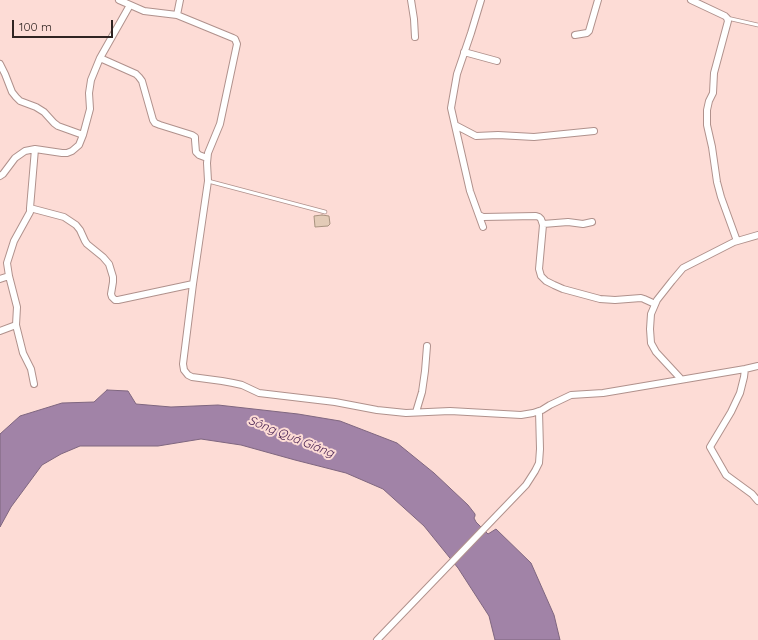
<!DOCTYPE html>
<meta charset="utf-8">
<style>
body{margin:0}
#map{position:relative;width:758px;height:640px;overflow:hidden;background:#fddcd6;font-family:Quicksand,sans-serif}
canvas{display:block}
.scale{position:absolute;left:12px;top:20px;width:101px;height:18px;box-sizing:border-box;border:2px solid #302422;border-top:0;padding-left:5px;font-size:12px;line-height:14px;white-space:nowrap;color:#302422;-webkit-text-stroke:3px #fddcd6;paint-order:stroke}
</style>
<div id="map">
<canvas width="758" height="640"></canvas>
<div class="scale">100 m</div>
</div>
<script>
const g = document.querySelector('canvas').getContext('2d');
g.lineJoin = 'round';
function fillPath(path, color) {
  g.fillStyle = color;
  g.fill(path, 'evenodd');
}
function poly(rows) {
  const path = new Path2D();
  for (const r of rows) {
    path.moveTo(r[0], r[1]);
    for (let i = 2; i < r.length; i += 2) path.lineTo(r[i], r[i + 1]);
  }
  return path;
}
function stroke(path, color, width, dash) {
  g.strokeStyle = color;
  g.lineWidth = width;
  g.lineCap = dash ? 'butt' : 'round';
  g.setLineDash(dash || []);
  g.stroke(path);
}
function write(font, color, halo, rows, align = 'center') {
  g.font = font + ' Quicksand,sans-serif';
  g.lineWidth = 4;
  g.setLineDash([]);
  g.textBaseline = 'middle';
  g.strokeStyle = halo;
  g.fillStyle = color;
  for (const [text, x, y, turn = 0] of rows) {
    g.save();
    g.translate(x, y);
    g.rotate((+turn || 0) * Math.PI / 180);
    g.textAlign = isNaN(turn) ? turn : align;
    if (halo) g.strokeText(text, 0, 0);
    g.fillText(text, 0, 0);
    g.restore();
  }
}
const water = poly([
 [107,390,128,391,136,404,171,407,218,405,298,414,340,421,397,443,434,473,468,505,475,514,475,516,474,518,476,522,488,534,496,529,531,563,554,615,560,640,495,640,489,616,458,568,424,526,383,489,346,473,295,460,241,445,201,439,158,446,80,446,61,454,42,465,11,507,0,527,0,434,20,416,62,403,94,402,107,390]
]);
const building = poly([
 [322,215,329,216,330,224,328,226,315,227,314,216,322,215]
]);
const service = poly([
 [727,18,758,25],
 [208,181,325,212]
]);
const minor = poly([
 [119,0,144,11,177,15,233,38,235,39,237,44,220,124,208,153,207,163,208,181,193,284,183,364,184,370,188,375,192,377,222,381,233,383,242,385,259,393,335,402,377,410,406,413,450,411,521,415,533,413,542,410,550,405,571,395,603,393,745,369,758,366],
 [411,0,414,19,415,37],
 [481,0,471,33,457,74,451,108,470,191,483,227],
 [691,0,725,16,727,18,728,21,714,73,713,93,709,101,707,110,707,125,712,147,717,182,721,197,737,241],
 [177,15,180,0],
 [575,35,587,33,589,31,598,0],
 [464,52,497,61],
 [100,58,136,74,139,77,142,81,153,120,155,123,160,125,192,135,195,137,195,140,196,152,199,155,207,158],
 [0,64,5,74,12,92,16,97,20,101,36,107,44,112,54,123,58,126,83,135],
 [455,125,476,136,498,135,534,137,594,131],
 [0,176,3,174,15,158,25,151,35,149,62,153,67,153,72,151,79,145,83,135,90,109,89,93,91,80,100,58,130,5],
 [30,208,64,217,76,225,80,230,85,241,87,244,103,257,109,264,113,277,113,282,111,294,112,297,115,300,118,300,193,284],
 [479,215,483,217,536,216,539,217,541,219,543,225,539,269,541,276,546,281,554,285,563,289,600,299,615,300,641,298,644,299,655,304],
 [543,224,568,222,583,224,592,222],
 [0,279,9,276,7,263,14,241,30,212,30,208,35,149],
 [16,325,23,353,31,369,34,384],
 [0,331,16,325,17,307,9,276],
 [745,369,744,377,740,393,731,412,710,447,726,475,752,494,758,501],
 [681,379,656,352,651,343,650,329,651,314,657,300,672,281,683,268,734,242,758,235],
 [416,412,422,392,425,371,427,346],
 [377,640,526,485,535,471,539,463,540,449,539,411]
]);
const waterNames = [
 ["Sông Quá Giáng",291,437,22]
];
fillPath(water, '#a183a7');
stroke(water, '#7f667f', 1);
fillPath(building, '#e3cbb7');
stroke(building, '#a99380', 1);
stroke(service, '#b0918c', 4.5);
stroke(minor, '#b0918c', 8);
stroke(service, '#fff', 3);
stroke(minor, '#fff', 6);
write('italic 12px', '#4a2353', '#fddcd6', waterNames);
</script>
